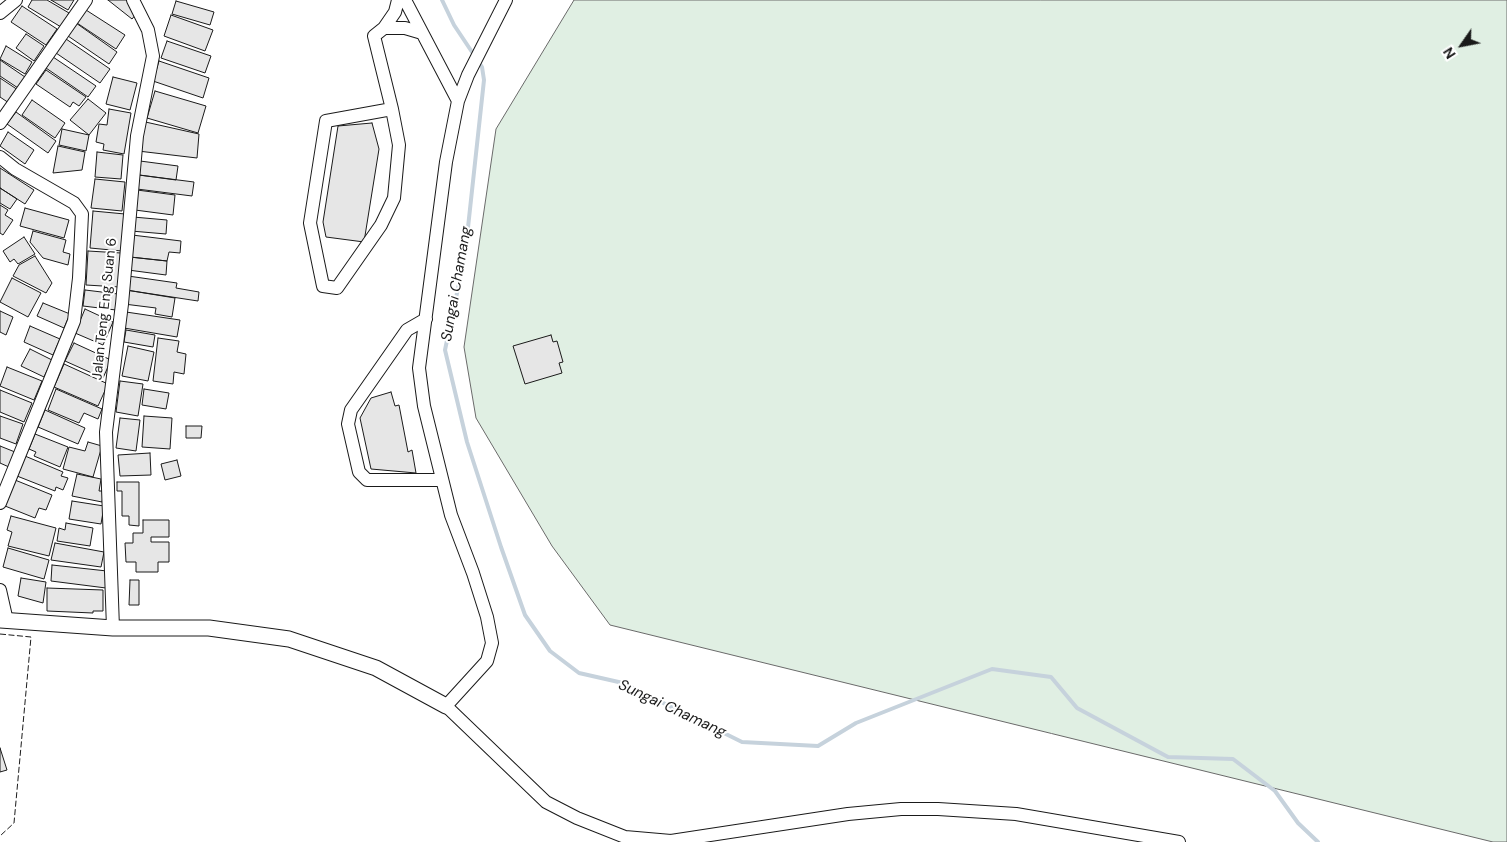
<!DOCTYPE html>
<style>
body{margin:0}
#map{position:relative;width:1507px;height:842px;overflow:hidden;background:#fff;font-family:"DM Sans",sans-serif}
canvas{display:block}
.north{position:absolute;left:1437px;top:20px;width:50px;height:50px;-webkit-text-stroke:4px #fff;paint-order:stroke;rotate:237deg;font-size:14px;font-weight:700;line-height:20px;text-align:center;color:#1a1a1a}
.north::after{content:'';display:block;margin:auto;width:18px;height:22px;background:#1a1a1a;clip-path:polygon(50% 0,100% 100%,50% 72%,0 100%)}
</style>
<div id="map">
<canvas width="1507" height="842"></canvas>
<div class="north">N</div>
</div>
<script>
const g = document.querySelector('canvas').getContext('2d');
g.lineJoin = 'round';
function fillPath(path, color) {
  g.fillStyle = color;
  g.fill(path, 'evenodd');
}
function poly(rows) {
  const path = new Path2D();
  for (const r of rows) {
    path.moveTo(r[0], r[1]);
    for (let i = 2; i < r.length; i += 2) path.lineTo(r[i], r[i + 1]);
  }
  return path;
}
function stroke(path, color, width, dash) {
  g.strokeStyle = color;
  g.lineWidth = width;
  g.lineCap = dash ? 'butt' : 'round';
  g.setLineDash(dash || []);
  g.stroke(path);
}
function write(font, color, halo, rows, align = 'center') {
  g.font = font + ' "DM Sans",sans-serif';
  g.lineWidth = 4;
  g.setLineDash([]);
  g.textBaseline = 'middle';
  g.strokeStyle = halo;
  g.fillStyle = color;
  for (const [text, x, y, turn = 0] of rows) {
    g.save();
    g.translate(x, y);
    g.rotate((+turn || 0) * Math.PI / 180);
    g.textAlign = isNaN(turn) ? turn : align;
    if (halo) g.strokeText(text, 0, 0);
    g.fillText(text, 0, 0);
    g.restore();
  }
}
const green = poly([
 [574,0,1507,0,1507,842,1493,842,610,625,552,546,476,418,464,347,496,129,574,0]
]);
const stream = poly([
 [442,0,454,25,482,67,484,80,465,255,445,350,467,442,501,547,525,615,550,651,579,673,623,683,742,742,818,746,856,723,992,669,1051,677,1077,708,1168,757,1233,759,1275,791,1298,823,1318,842]
]);
const building = poly([
 [32,0,47,0,69,13,61,27,28,7,32,0],
 [51,0,74,0,68,10,51,0],
 [108,0,130,0,137,13,132,19,108,0],
 [176,1,214,12,210,25,172,14,176,1],
 [22,6,57,29,46,45,11,22,22,6],
 [86,10,125,35,116,49,77,23,86,10],
 [171,15,213,30,205,51,164,36,171,15],
 [76,23,117,52,109,64,68,36,76,23],
 [26,34,44,46,34,61,16,48,26,34],
 [66,39,110,69,100,83,56,53,66,39],
 [167,41,211,56,205,73,161,58,167,41],
 [6,46,32,62,25,74,0,59,6,46],
 [53,57,96,86,88,97,46,68,53,57],
 [0,60,25,77,18,88,0,76,0,60],
 [159,61,209,78,203,98,153,81,159,61],
 [46,70,86,97,79,106,73,102,70,107,36,84,46,70],
 [113,77,137,83,130,110,106,104,113,77],
 [0,78,18,90,9,103,0,97,0,78],
 [155,91,206,106,198,133,147,118,155,91],
 [88,99,106,113,89,135,70,120,88,99],
 [32,100,65,123,55,138,22,115,32,100],
 [109,109,131,113,124,154,103,150,104,144,96,142,99,124,107,125,109,109],
 [16,112,56,141,48,153,7,124,16,112],
 [141,121,199,134,197,158,138,151,141,121],
 [372,123,379,149,364,242,326,237,323,222,338,126,372,123],
 [62,129,89,135,86,151,59,145,62,129],
 [8,132,34,150,25,164,0,146,8,132],
 [58,146,85,152,82,170,53,173,58,146],
 [97,152,123,155,121,179,95,177,97,152],
 [140,161,178,166,176,180,139,175,140,161],
 [0,168,34,190,25,204,0,188,0,168],
 [139,175,194,182,192,196,137,189,139,175],
 [95,179,125,182,122,211,91,208,95,179],
 [0,188,17,199,10,209,0,203,0,188],
 [137,190,175,195,173,215,135,210,137,190],
 [0,205,8,210,5,215,13,220,3,235,0,233,0,205],
 [25,208,69,220,64,238,20,226,25,208],
 [93,211,125,214,122,251,90,248,93,211],
 [133,217,167,220,166,234,131,231,133,217],
 [33,231,66,240,63,252,70,254,68,265,43,258,30,242,33,231],
 [132,235,181,241,180,253,169,252,167,261,130,257,132,235],
 [24,237,35,254,18,264,14,259,10,262,3,251,24,237],
 [88,251,121,253,119,287,86,285,88,251],
 [35,256,52,283,46,293,13,276,19,265,35,256],
 [130,257,167,261,166,275,128,270,130,257],
 [128,276,177,283,176,288,199,292,198,301,126,290,128,276],
 [12,278,41,293,28,317,0,302,12,278],
 [85,290,118,294,116,310,83,306,85,290],
 [126,290,175,298,172,317,155,314,156,308,124,304,126,290],
 [43,303,70,314,64,328,37,316,43,303],
 [85,309,113,322,103,345,75,333,85,309],
 [0,311,13,317,6,335,0,332,0,311],
 [126,312,180,320,177,337,124,328,126,312],
 [30,326,60,339,53,355,24,342,30,326],
 [126,330,155,335,153,347,124,342,126,330],
 [551,335,553,342,557,341,563,362,559,363,562,373,525,384,513,346,551,335],
 [158,338,179,341,177,352,186,354,184,374,174,372,173,384,153,381,158,338],
 [74,343,111,360,103,378,65,361,74,343],
 [128,346,154,352,148,381,122,376,128,346],
 [30,349,52,360,44,377,21,366,30,349],
 [64,364,108,384,98,406,54,387,64,364],
 [7,367,42,381,34,400,0,386,7,367],
 [120,381,143,384,138,416,116,412,120,381],
 [56,389,102,409,98,419,84,413,79,423,48,410,56,389],
 [144,389,169,393,166,409,142,405,144,389],
 [0,390,32,403,24,422,0,412,0,390],
 [391,392,395,406,399,405,408,452,412,450,416,473,371,469,360,418,371,398,391,392],
 [45,410,85,428,78,444,38,427,45,410],
 [0,416,23,424,16,444,0,438,0,416],
 [144,416,172,418,170,449,142,447,144,416],
 [120,418,140,420,136,451,116,448,120,418],
 [186,426,202,426,201,438,186,438,186,426],
 [35,434,68,447,60,467,34,456,36,452,29,449,35,434],
 [88,442,102,446,93,477,63,469,69,447,85,451,88,442],
 [0,446,15,452,9,467,0,463,0,446],
 [150,453,151,475,120,476,118,455,150,453],
 [25,456,63,472,61,476,68,478,63,490,56,487,55,491,17,476,25,456],
 [177,460,181,476,165,480,161,464,177,460],
 [77,474,101,479,99,491,104,491,102,502,72,496,77,474],
 [15,480,52,495,46,510,39,508,35,518,5,506,15,480],
 [117,482,139,482,139,526,129,525,129,516,122,516,122,491,117,491,117,482],
 [72,501,104,506,101,524,69,519,72,501],
 [11,516,56,528,49,556,8,546,12,532,7,530,11,516],
 [143,520,169,520,169,537,151,537,151,542,169,542,169,562,158,562,158,572,136,572,136,562,126,562,125,543,133,543,133,533,143,533,143,520],
 [66,523,93,528,90,546,57,541,59,528,65,530,66,523],
 [55,543,104,552,101,567,51,560,55,543],
 [8,548,49,560,44,579,3,567,8,548],
 [52,565,107,571,106,588,51,581,52,565],
 [21,578,46,582,43,603,18,596,21,578],
 [130,580,139,580,139,605,129,605,130,580],
 [47,588,103,590,103,611,93,611,93,613,47,611,47,588],
 [0,748,7,770,0,772,0,748]
]);
const minor = poly([
 [405,0,458,101],
 [506,0,468,75,458,101,446,162,419,368,424,406,451,515,473,573,487,617,492,643,487,661,446,706,546,802,577,818,625,837,671,841,848,814,901,809,938,809,1016,814,1179,842],
 [0,13,16,0],
 [384,28,405,28,422,33],
 [392,109,326,121,310,223,323,286,337,288,381,225,394,198,399,145,392,109,374,36,384,28,395,12,398,0],
 [0,123,86,0],
 [0,157,15,169,74,203,82,214,79,278,74,321,0,503],
 [426,319,407,330,351,410,348,424,359,472,367,480,442,480],
 [0,590,7,621],
 [113,628,106,432,122,304,137,136,153,56,148,30,133,0]
]);
const tertiary = poly([
 [0,620,113,628,209,628,289,639,376,668,446,706]
]);
const fence = poly([
 [0,634,31,637,14,823,0,836]
]);
const streetNames = [
 ["Jalan Teng Eng Suan 6",105,309,-84]
];
const waterNames = [
 ["Sungai Chamang",457,284,-80],
 ["Sungai Chamang",672,709,25]
];
fillPath(green, '#e0efe3');
stroke(green, '#6a6a6a', 1);
stroke(stream, '#c6d2dc', 4);
fillPath(building, '#e6e6e6');
stroke(building, '#1a1a1a', 1);
stroke(minor, '#1a1a1a', 14);
stroke(tertiary, '#1a1a1a', 17);
stroke(minor, '#fff', 12);
stroke(tertiary, '#fff', 15);
stroke(fence, '#1a1a1a', 1, [6, 2.5]);
write('14px', '#1a1a1a', '#fff', streetNames);
write('italic 15px', '#1a1a1a', '#fff', waterNames);
</script>
